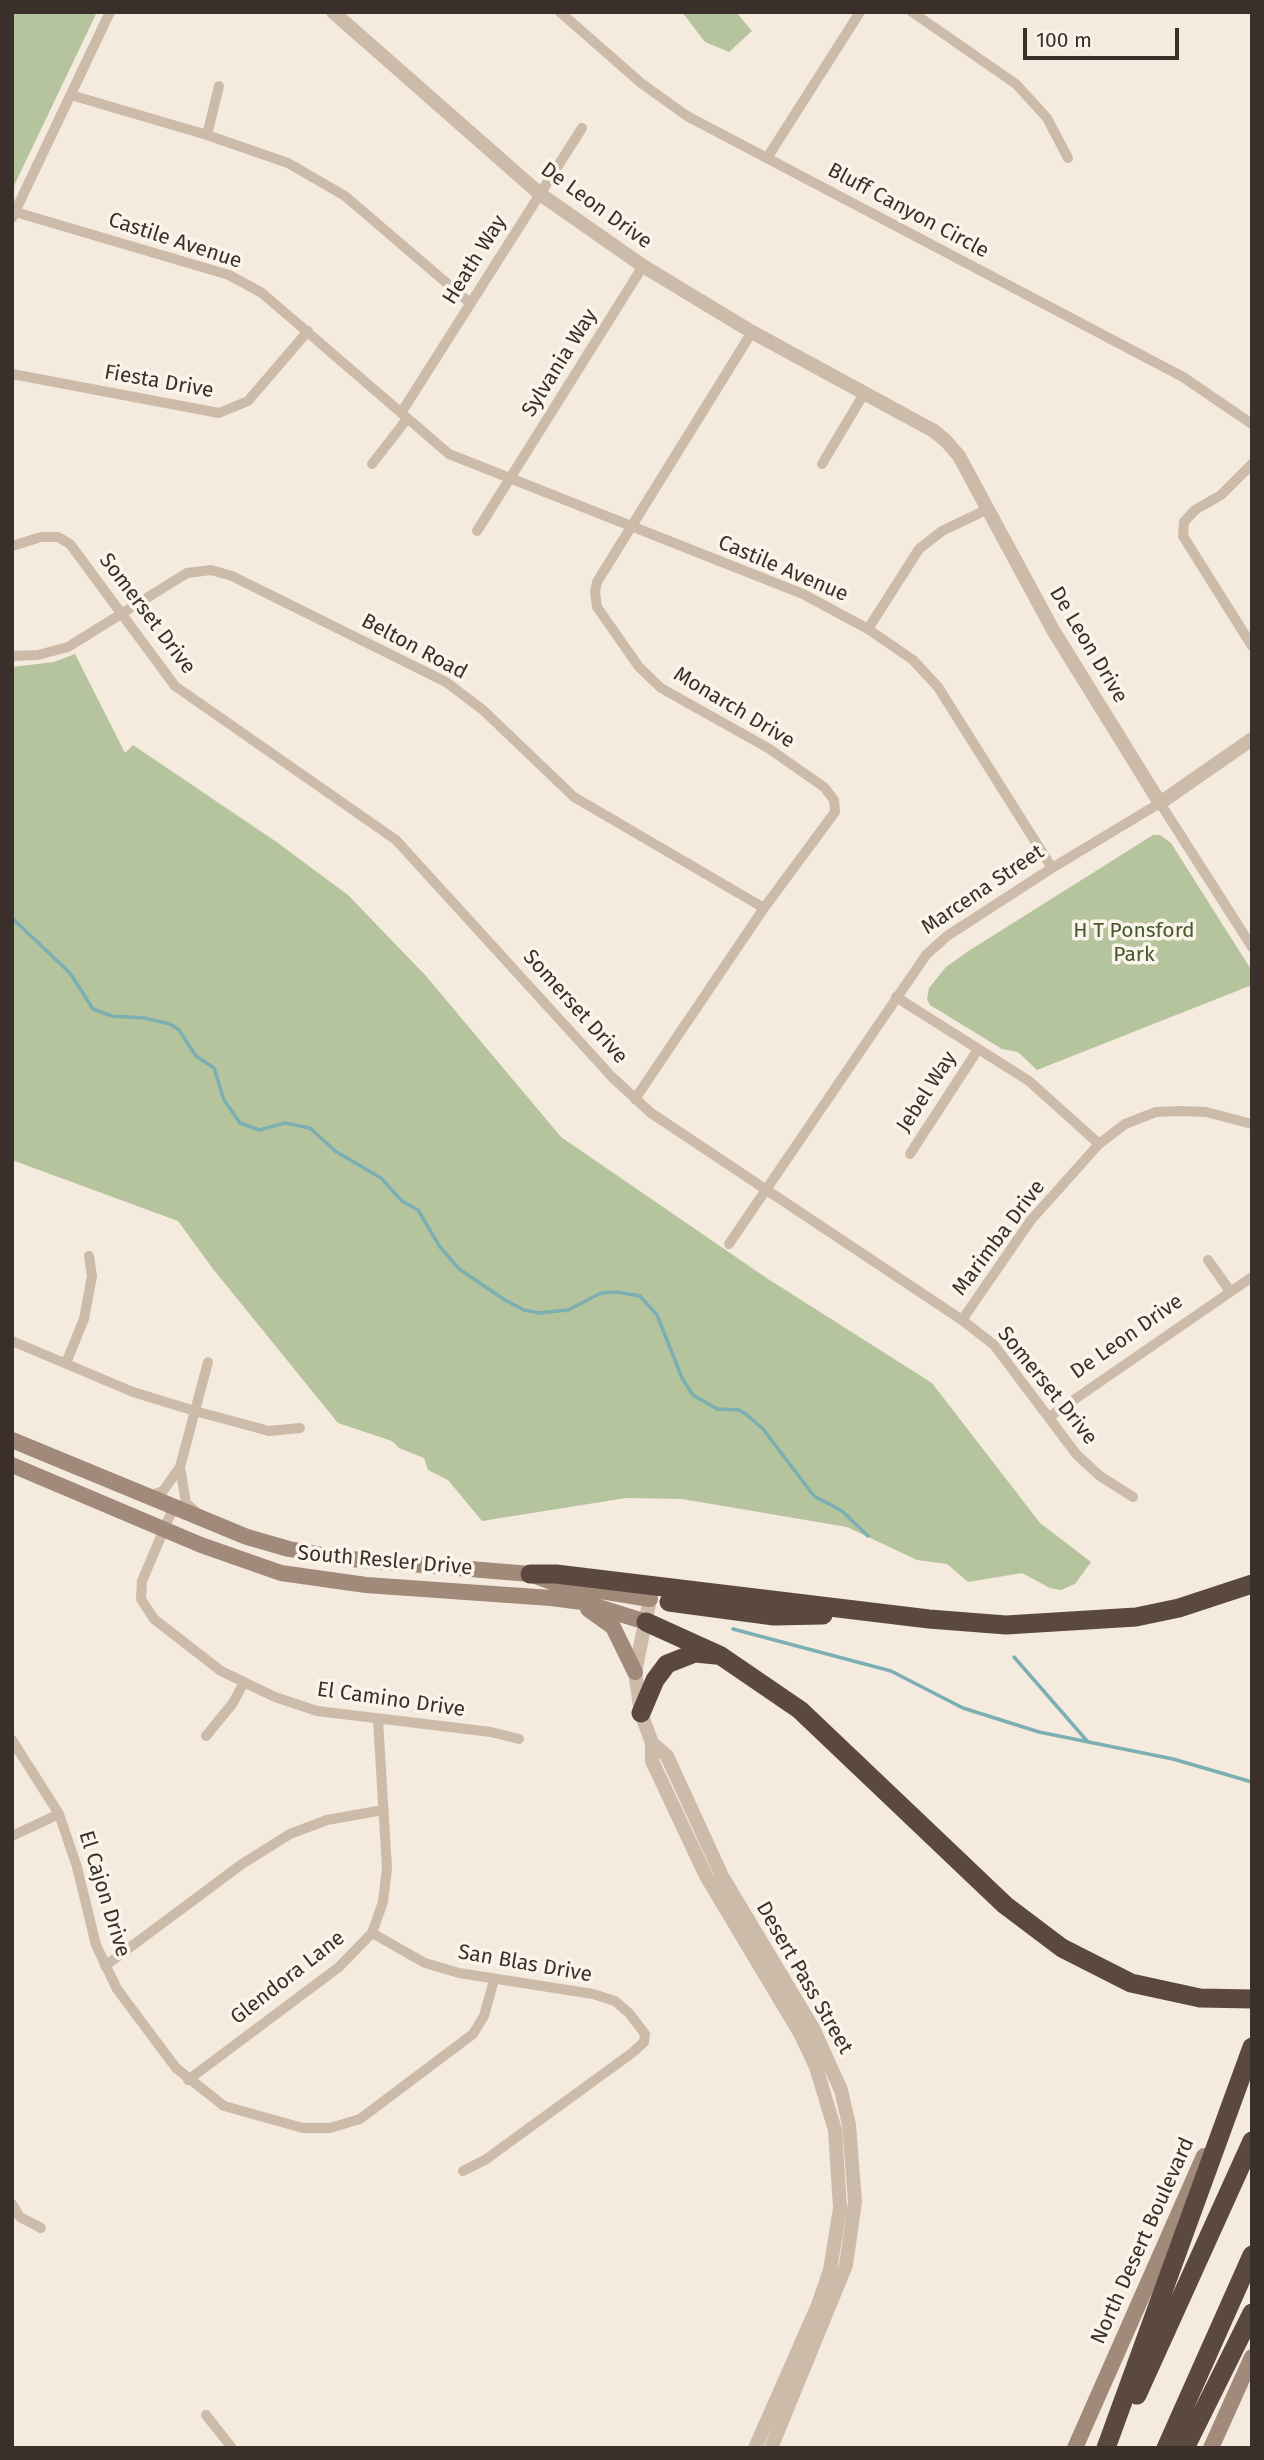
<!DOCTYPE html>
<style>
body{margin:0}
#map{position:relative;width:1264px;height:2460px;overflow:hidden;background:#f4eade;font-family:"Fira Sans",sans-serif}
canvas{display:block}
.frame{position:absolute;inset:0;border:14px solid #3a2f29;pointer-events:none}
.scale{position:absolute;left:1023px;top:28px;width:156px;height:32px;box-sizing:border-box;border:4px solid #3a2f29;border-top:0;padding-left:9px;font-size:21px;line-height:24px;white-space:nowrap;color:#3a2f29;-webkit-text-stroke:5px #fbf4eb;paint-order:stroke}
</style>
<div id="map">
<canvas width="1264" height="2460"></canvas>
<div class="frame"></div>
<div class="scale">100 m</div>
</div>
<script>
const g = document.querySelector('canvas').getContext('2d');
g.lineJoin = 'round';
function fillPath(path, color) {
  g.fillStyle = color;
  g.fill(path, 'evenodd');
}
function poly(rows) {
  const path = new Path2D();
  for (const r of rows) {
    path.moveTo(r[0], r[1]);
    for (let i = 2; i < r.length; i += 2) path.lineTo(r[i], r[i + 1]);
  }
  return path;
}
function stroke(path, color, width, dash) {
  g.strokeStyle = color;
  g.lineWidth = width;
  g.lineCap = dash ? 'butt' : 'round';
  g.setLineDash(dash || []);
  g.stroke(path);
}
function write(font, color, halo, rows, align = 'center') {
  g.font = font + ' "Fira Sans",sans-serif';
  g.lineWidth = 7;
  g.setLineDash([]);
  g.textBaseline = 'middle';
  g.strokeStyle = halo;
  g.fillStyle = color;
  for (const [text, x, y, turn = 0] of rows) {
    g.save();
    g.translate(x, y);
    g.rotate((+turn || 0) * Math.PI / 180);
    g.textAlign = isNaN(turn) ? turn : align;
    if (halo) g.strokeText(text, 0, 0);
    g.fillText(text, 0, 0);
    g.restore();
  }
}
const green = poly([
 [12,12,97,12,12,190],
 [682,12,736,12,752,31,729,52,705,42],
 [75,654,125,753,133,745,278,843,348,895,426,976,561,1137,768,1279,932,1383,1040,1523,1091,1562,1075,1584,1061,1590,1050,1588,1022,1573,968,1582,947,1564,917,1560,847,1527,682,1499,626,1498,482,1521,448,1480,428,1470,424,1458,399,1448,392,1441,338,1423,213,1269,178,1221,12,1160,12,667,54,662],
 [1153,835,1160,835,1171,843,1252,971,1252,985,1037,1070,1018,1052,1002,1049,930,1005,927,999,929,988,946,967,967,952]
]);
const stream = poly([
 [12,918,70,973,93,1009,112,1016,144,1018,170,1024,179,1030,196,1056,214,1068,224,1100,240,1123,259,1130,285,1123,310,1128,335,1151,381,1178,402,1201,418,1210,440,1247,459,1269,505,1300,524,1310,539,1313,568,1310,601,1293,617,1292,640,1296,657,1315,682,1378,693,1395,717,1409,739,1410,746,1414,763,1429,814,1496,842,1511,868,1536],
 [733,1629,891,1671,963,1708,1039,1732,1173,1759,1252,1782],
 [1014,1657,1088,1742]
]);
const minor = poly([
 [560,12,641,83,687,116,1183,377,1252,424],
 [912,12,1016,84,1047,118,1068,158],
 [71,95,207,135,288,163,345,196,470,303],
 [207,135,219,86],
 [767,158,860,12],
 [12,211,229,275,262,293,449,454,803,594,868,629,913,660,938,687,1052,868],
 [12,218,110,12],
 [12,374,219,413,248,401,308,331],
 [401,413,582,128],
 [372,464,407,419],
 [822,464,865,392],
 [1252,464,1221,495,1195,510,1184,522,1183,536,1252,646],
 [477,531,643,266],
 [12,546,41,537,58,537,70,544,175,686,396,840,612,1077,651,1113,962,1320,994,1345,1077,1455,1100,1476,1133,1497],
 [868,629,919,549,942,531,988,509],
 [12,656,38,655,68,647,187,573,211,570,232,576,446,682,483,710,574,797,764,908],
 [896,997,1029,1081,1099,1144],
 [635,1099,764,908,835,812,834,800,824,787,768,748,661,688,639,667,597,607,595,592,597,582,752,332],
 [910,1154,977,1051],
 [729,1244,926,955,947,936,1052,868,1160,803,1252,947],
 [1208,1260,1230,1291],
 [962,1320,1031,1220,1099,1144,1125,1124,1156,1112,1181,1111,1206,1112,1252,1124],
 [12,1341,133,1392,195,1411,269,1431,300,1428],
 [66,1363,84,1319,92,1276,89,1256],
 [1049,1417,1252,1277],
 [180,1467,186,1503,196,1512],
 [150,1496,163,1491,180,1467,208,1362],
 [174,1506,142,1581,141,1599,154,1619,221,1671,275,1697,317,1711,491,1732,519,1739],
 [206,1736,233,1703,243,1684],
 [12,1740,59,1814,77,1867,96,1945,117,1989,176,2068,224,2106,303,2128,330,2128,360,2119,473,2034,484,2016,494,1980],
 [12,1836,59,1814],
 [372,1933,425,1963,459,1973,593,1994,615,2001,629,2013,645,2034,644,2042,632,2053,485,2160,463,2171],
 [105,1966,242,1864,290,1834,327,1820,383,1810],
 [188,2080,339,1967,372,1933,383,1902,387,1868,378,1720],
 [12,2204,20,2217,41,2228],
 [206,2415,232,2448]
]);
const tertiary = poly([
 [333,12,540,194,643,266,752,332,934,431,946,441,959,456,1053,630,1160,803,1252,739],
 [650,1599,635,1672,641,1713,652,1743,652,1761,706,1876,801,2035,816,2067,835,2130,840,2208,830,2270,818,2305,755,2448],
 [652,1743,667,1756,722,1876,813,2028,841,2090,849,2125,855,2202,846,2265,771,2448]
]);
const secondary = poly([
 [12,1440,247,1537,289,1549,339,1558,530,1574,557,1584,650,1599],
 [12,1465,201,1545,281,1573,366,1585,551,1598,582,1602,646,1622],
 [588,1609,613,1627,635,1672],
 [1075,2448,1204,2156],
 [1211,2448,1252,2357]
]);
const motorway = poly([
 [530,1574,556,1574,929,1619,1006,1625,1136,1617,1179,1608,1252,1584],
 [669,1602,774,1616,823,1615],
 [646,1622,721,1656,800,1710,1005,1905,1062,1948,1131,1983,1200,1998,1252,1999],
 [641,1713,655,1680,667,1664,695,1653,716,1655],
 [1137,2395,1252,2141],
 [1106,2448,1252,2047],
 [1166,2448,1252,2255],
 [1185,2448,1252,2313]
]);
const streetNames = [
 ["De Leon Drive",596,206,36],
 ["Bluff Canyon Circle",908,211,28],
 ["Castile Avenue",175,241,18],
 ["Heath Way",475,260,-58],
 ["Sylvania Way",560,363,-58],
 ["Fiesta Drive",159,382,10],
 ["Castile Avenue",783,569,23],
 ["Somerset Drive",147,614,53],
 ["De Leon Drive",1088,645,59],
 ["Belton Road",414,647,28],
 ["Monarch Drive",734,708,31],
 ["Marcena Street",983,890,-34],
 ["Somerset Drive",575,1007,48],
 ["Jebel Way",927,1092,-57],
 ["Marimba Drive",999,1238,-53],
 ["De Leon Drive",1127,1337,-35],
 ["Somerset Drive",1047,1386,51],
 ["South Resler Drive",385,1561,5],
 ["El Camino Drive",391,1700,8],
 ["El Cajon Drive",104,1894,73],
 ["San Blas Drive",525,1964,10],
 ["Glendora Lane",288,1978,-38],
 ["Desert Pass Street",804,1978,60],
 ["North Desert Boulevard",1143,2241,-66]
];
const parkNames = [
 ["H T Ponsford",1134,931],
 ["Park",1134,955]
];
fillPath(green, '#b6c49d');
stroke(stream, '#7bafb3', 3.5);
stroke(minor, '#cdbba9', 10);
stroke(tertiary, '#cdbba9', 14);
stroke(secondary, '#a18a7a', 16);
stroke(motorway, '#5b4940', 19);
write('21px', '#3a2f29', '#fbf4eb', streetNames);
write('21px', '#475a2c', '#fbf4eb', parkNames);
</script>
